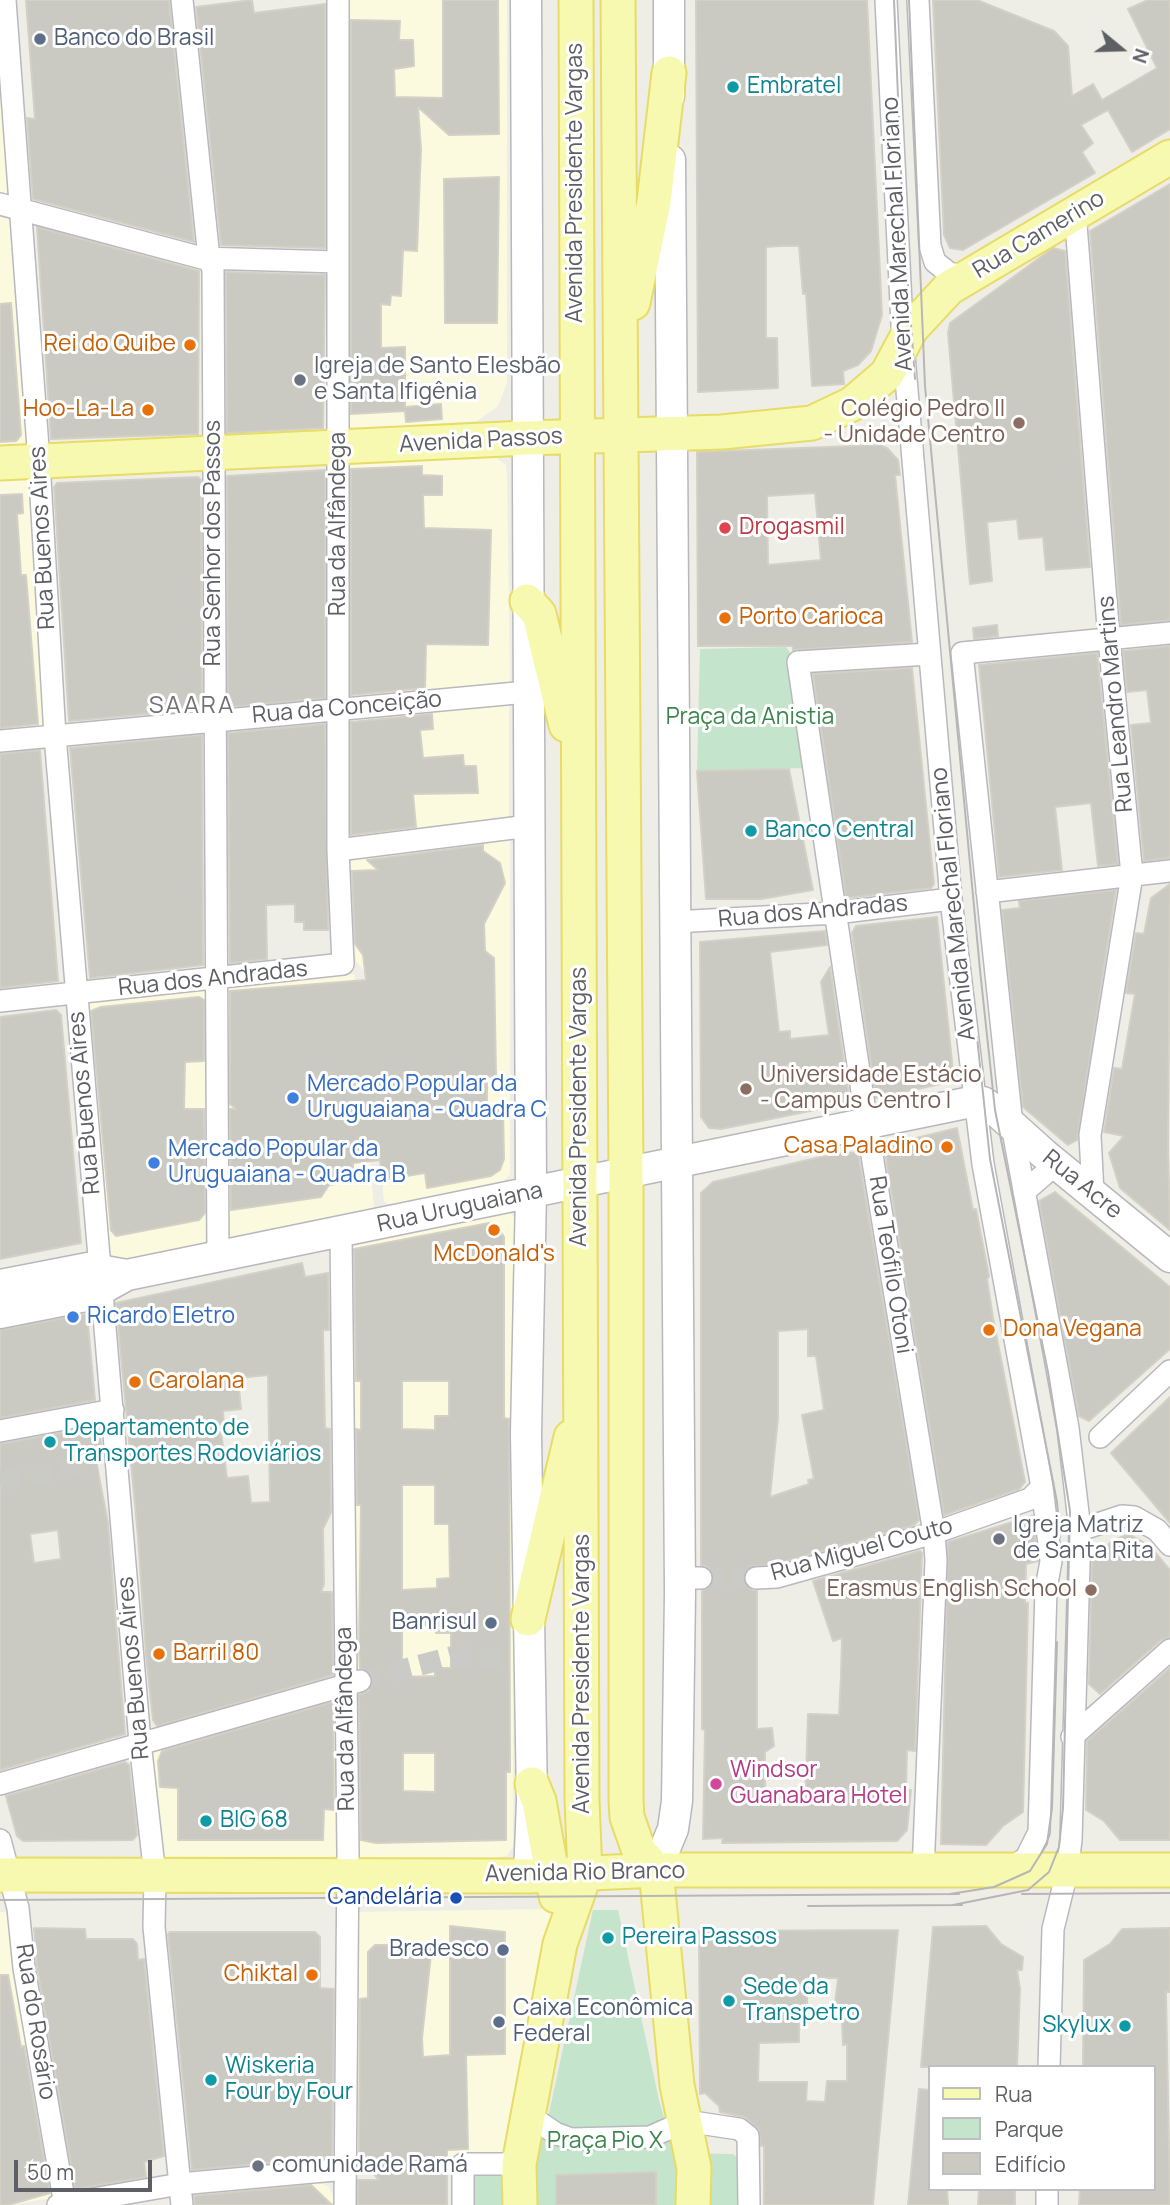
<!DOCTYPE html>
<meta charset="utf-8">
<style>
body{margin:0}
#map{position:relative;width:1170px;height:2205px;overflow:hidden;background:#efeee6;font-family:Manrope,sans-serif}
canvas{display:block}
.legend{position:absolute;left:928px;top:2065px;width:228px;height:126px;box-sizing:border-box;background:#fff;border:2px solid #bebfc1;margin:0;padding:9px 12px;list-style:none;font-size:21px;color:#5d5f65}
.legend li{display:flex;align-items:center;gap:14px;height:35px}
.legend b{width:35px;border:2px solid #bebfc1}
.north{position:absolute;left:1086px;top:14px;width:70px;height:70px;-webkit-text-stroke:5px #fff;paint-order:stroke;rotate:109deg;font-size:19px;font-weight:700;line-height:28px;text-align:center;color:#5d5f65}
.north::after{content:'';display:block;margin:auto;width:24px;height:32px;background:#5d5f65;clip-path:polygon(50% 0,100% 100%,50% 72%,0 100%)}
.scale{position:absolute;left:14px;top:2160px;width:138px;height:32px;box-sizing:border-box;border:4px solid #5d5f65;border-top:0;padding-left:9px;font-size:21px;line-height:24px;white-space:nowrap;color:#5d5f65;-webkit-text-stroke:5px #fff;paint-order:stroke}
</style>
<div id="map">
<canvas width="1170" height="2205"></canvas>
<ul class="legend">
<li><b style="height:9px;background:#f7f9b0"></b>Rua</li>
<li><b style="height:19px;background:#c4e4cb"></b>Parque</li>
<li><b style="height:19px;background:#cac9c2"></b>Edifício</li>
</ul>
<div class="north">N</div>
<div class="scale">50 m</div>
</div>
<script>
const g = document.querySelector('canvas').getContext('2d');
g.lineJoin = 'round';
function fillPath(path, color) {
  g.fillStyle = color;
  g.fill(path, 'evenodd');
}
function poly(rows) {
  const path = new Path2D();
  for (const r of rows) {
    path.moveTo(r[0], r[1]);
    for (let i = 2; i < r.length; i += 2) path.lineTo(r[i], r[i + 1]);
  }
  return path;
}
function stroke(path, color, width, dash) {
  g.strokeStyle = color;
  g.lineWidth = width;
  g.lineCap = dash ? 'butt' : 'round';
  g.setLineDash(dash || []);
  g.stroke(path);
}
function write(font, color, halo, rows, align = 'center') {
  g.font = font + ' Manrope,sans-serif';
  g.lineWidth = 6;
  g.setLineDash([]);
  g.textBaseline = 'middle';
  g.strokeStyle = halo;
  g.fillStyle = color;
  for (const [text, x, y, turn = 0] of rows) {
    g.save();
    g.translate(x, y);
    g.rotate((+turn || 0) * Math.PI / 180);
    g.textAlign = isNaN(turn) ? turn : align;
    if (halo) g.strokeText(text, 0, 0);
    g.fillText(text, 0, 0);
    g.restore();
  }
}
const commercial = poly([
 [343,0,507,0,507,383,498,406,477,421,355,430,345,423],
 [0,28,10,195,7,198,0,197],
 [0,210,12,216,29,441,23,445,0,447],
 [495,457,506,465,507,477,510,682,507,686,348,702,347,466,354,463],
 [24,478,32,484,46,727,0,736,0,479],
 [509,703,509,822,347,844,346,715],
 [510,839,510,1174,503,1182,487,1187,390,1206,384,1201,368,1040,365,972,356,961,355,948,346,940,347,857],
 [354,974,374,1208,227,1238,227,987],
 [203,988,207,990,208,1242,117,1261,108,1257,86,1005,89,1001],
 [510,1213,514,1217,513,1846,507,1856,496,1858,359,1858,355,1855,350,1249,354,1246],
 [338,1694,339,1856,299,1859,163,1857,151,1751],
 [552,1909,502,2154,356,2159,358,1912],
 [0,1912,10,1912,57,2197,10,2205,0,2205],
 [315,2180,329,2187,337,2205,188,2205,189,2192]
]);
const green = poly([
 [786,647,795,660,808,768,697,771,700,649],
 [593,1910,618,1910,659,2100,674,2153,733,2154,738,2158,738,2205,470,2205,470,2179,474,2174,531,2167,549,2113]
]);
const building = poly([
 [26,0,169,0,194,242,33,199,27,118,35,119,26,0],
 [252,0,254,13,325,4,325,248,221,245,196,7,252,0],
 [443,0,498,0,499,134,449,135,418,107,421,149,417,251,403,250,401,296,391,295,390,305,381,304,381,348,405,347,405,407,441,404,442,419,406,422,405,411,351,414,351,20,400,21,399,40,413,40,414,66,394,69,395,97,443,98,443,0],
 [696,0,867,0,882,315,871,351,858,365,843,371,844,384,812,386,806,293,803,294,799,246,780,246,766,247,766,338,777,338,778,388,698,392,696,0],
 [933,0,977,0,1054,31,1068,46,1072,96,1093,84,1102,100,1157,68,1128,9,1148,0,1170,0,1170,129,1132,152,1108,110,1081,125,1093,143,1082,152,1095,173,963,250,950,248,944,235,933,0],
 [499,177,497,323,445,323,444,179,499,177],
 [1170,184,1170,620,1121,625,1090,231,1170,184],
 [37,227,199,271,198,434,51,439,37,227],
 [1053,248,1065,251,1090,567,1046,570,1043,537,1019,539,1017,519,987,522,992,581,970,584,948,333,950,323,1053,248],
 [226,272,325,275,323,428,227,433,226,272],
 [11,303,21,435,16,441,0,442,0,304,11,303],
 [879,445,887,448,898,460,900,475,895,475,912,642,793,650,793,646,698,646,697,452,879,445],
 [815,493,821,560,768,565,767,496,815,493],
 [422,466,422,475,442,476,442,495,423,495,424,528,491,530,488,645,426,644,425,688,351,695,351,469,422,466],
 [325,470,325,698,228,707,227,476,325,470],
 [198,477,201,480,202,709,69,721,54,487,57,483,198,477],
 [22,494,23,513,17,514,21,575,26,575,38,724,0,728,0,495,22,494],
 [997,625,998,636,974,639,973,628,997,625],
 [1170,646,1170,858,1144,861,1131,725,1151,723,1147,690,1127,692,1123,651,1170,646],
 [1097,653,1118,864,1098,866,1091,803,1055,807,1062,870,999,877,979,665,1097,653],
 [912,668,934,884,931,888,846,898,813,674,912,668],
 [432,714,433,729,420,730,423,758,463,755,464,766,476,766,478,793,413,794,416,827,351,835,351,722,432,714],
 [325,724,328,930,304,930,304,922,295,922,295,904,266,905,267,959,230,963,228,733,325,724],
 [202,735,203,965,90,978,70,748,202,735],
 [40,750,58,981,0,988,0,754,40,750],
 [789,769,813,890,761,899,706,899,697,771,789,769],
 [483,845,483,851,500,863,505,883,484,924,485,951,494,958,496,1076,487,1077,487,1110,503,1110,504,1159,500,1170,491,1176,427,1188,425,1173,382,1180,380,1160,353,1163,353,1181,329,1185,321,1197,231,1210,230,1109,236,1109,230,1104,230,991,366,980,363,955,355,944,352,871,378,870,367,860,483,845],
 [1170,884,1168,1147,1170,1230,1120,1188,1109,1153,1124,1136,1104,1132,1114,1068,1122,1069,1135,994,1126,993,1136,933,1144,934,1151,898,1170,884],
 [1116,890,1077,1140,1068,1145,1023,1107,1002,910,1020,908,1019,901,1116,890],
 [937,917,954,1081,876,1098,852,933,856,926,937,917],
 [825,931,827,945,770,952,779,1032,790,1031,790,1039,829,1035,821,982,830,967,850,1103,721,1129,709,1128,701,1117,700,942,825,931],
 [199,997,204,1000,204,1061,185,1062,184,1109,204,1109,205,1213,199,1220,116,1236,111,1230,91,1011,101,1007,199,997],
 [56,1010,61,1015,81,1243,0,1259,0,1017,56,1010],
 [957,1128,973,1210,976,1209,989,1276,987,1279,993,1318,1025,1482,1019,1489,944,1515,884,1146,957,1128],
 [858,1152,919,1520,914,1525,775,1564,750,1567,743,1579,749,1589,757,1591,757,1729,772,1728,774,1746,765,1752,765,1804,805,1806,808,1714,839,1715,841,1676,842,1638,833,1641,813,1581,920,1551,922,1553,915,1751,907,1750,906,1790,911,1790,907,1830,897,1841,722,1843,723,1838,703,1839,705,1730,702,1729,702,1591,712,1585,714,1577,708,1567,701,1565,701,1193,713,1182,829,1155,858,1152],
 [808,1329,808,1356,816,1356,824,1410,802,1415,814,1479,808,1480,809,1484,770,1497,778,1418,778,1331,808,1329],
 [1055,1192,1170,1287,1170,1349,1089,1421,1079,1416,1039,1201,1055,1192],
 [489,1223,498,1228,504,1237,504,1418,509,1419,510,1772,506,1772,506,1840,376,1843,361,1840,359,1695,369,1691,373,1684,370,1672,360,1668,359,1646,361,1505,357,1505,356,1429,361,1430,361,1381,356,1381,354,1249,489,1223],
 [402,1381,449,1381,449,1416,435,1416,435,1430,402,1429,402,1381],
 [402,1485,435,1485,435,1524,449,1524,450,1578,437,1579,437,1588,402,1590,402,1485],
 [436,1625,436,1633,451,1633,451,1668,435,1668,435,1676,402,1677,402,1626,436,1625],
 [403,1753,435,1753,435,1792,403,1791,403,1753],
 [302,1263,305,1277,328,1273,329,1330,323,1330,325,1428,330,1429,331,1512,323,1529,324,1584,321,1592,332,1592,333,1675,157,1726,153,1720,146,1655,138,1537,116,1303,302,1263],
 [268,1375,270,1502,251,1503,248,1476,227,1478,220,1424,224,1424,223,1411,241,1409,238,1378,268,1375],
 [87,1314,95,1400,0,1418,0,1330,87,1314],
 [1170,1397,1170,1523,1111,1453,1170,1397],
 [98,1426,102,1450,94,1451,108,1523,125,1734,0,1770,0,1444,98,1426],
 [58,1530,61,1559,34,1563,30,1534,58,1530],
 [1032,1516,1038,1561,1026,1564,1025,1603,1028,1603,1023,1812,1003,1826,986,1845,941,1844,948,1542,1032,1516],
 [1129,1534,1150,1546,1170,1570,1170,1637,1161,1640,1100,1694,1089,1684,1092,1561,1112,1541,1129,1534],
 [1170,1668,1170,1840,1120,1840,1104,1821,1086,1810,1087,1741,1170,1668],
 [333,1702,334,1810,324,1809,323,1840,178,1840,178,1788,160,1787,158,1761,162,1751,333,1702],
 [125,1762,129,1765,135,1814,137,1835,133,1840,23,1841,17,1836,6,1796,125,1762],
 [450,1926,505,1932,505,2054,466,2055,468,2149,447,2150,447,2205,358,2205,358,2180,379,2180,359,2156,360,1999,368,1998,368,1952,375,1945,432,1945,422,2038,423,2057,450,2055,450,1926],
 [986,1926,1001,1944,1023,1957,1022,1970,1017,1970,1020,1989,1017,2067,921,2067,933,1927,986,1926],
 [34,1928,85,1929,86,1939,133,1939,137,1944,138,1960,144,1959,164,2156,144,2162,146,2177,75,2189,37,1966,34,1928],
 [1170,1928,1170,1992,1166,1992,1170,2205,1079,2205,1080,2189,1154,2189,1154,2067,1083,2067,1084,1960,1110,1944,1122,1929,1170,1928],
 [898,1930,873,2205,764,2205,764,2146,761,2146,759,2130,745,2117,720,2112,719,2106,705,2093,700,2094,699,1931,898,1930],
 [807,1978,838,1978,833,2020,842,2021,843,2045,847,2044,847,2081,827,2081,825,2102,806,2101,807,2082,758,2082,759,2043,799,2042,799,2011,807,2012,807,1978],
 [170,1932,315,1932,320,1937,320,1988,334,1989,332,2157,192,2170,168,1934,170,1932],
 [0,1975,8,1975,21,2047,24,2046,50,2193,8,2205,0,2205,0,1975],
 [919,2089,930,2090,930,2189,947,2189,948,2205,908,2205,919,2089],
 [656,2172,656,2205,556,2205,556,2175,656,2172],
 [311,2185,332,2205,195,2205,194,2196,311,2185],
 [979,2189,1015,2189,1015,2205,978,2205,979,2189]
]);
const streetTunnel = poly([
 [0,1481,97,1464],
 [701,1578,756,1578],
 [360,1681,451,1657,509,1658]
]);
const street = poly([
 [5,0,39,461,55,736,140,1742,155,1876,154,1927,182,2205],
 [182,0,209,258,213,270,218,1257],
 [886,0,903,344,951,899,983,1164,1042,1487,1051,1561,1046,1589,1039,1832,1026,1858,1008,1870],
 [918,0,930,246,935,262,949,273,968,277],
 [0,204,202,258,338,262],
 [1075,212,1109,639,1132,875,1090,1135,1093,1193],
 [0,741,527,692],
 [338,850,529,826],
 [987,892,1170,871],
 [674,922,835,913,951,899],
 [0,1001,343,964,338,850,338,0],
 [1024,1192,1056,1164],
 [341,1234,348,1853,345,2205],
 [0,1431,113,1410],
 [1100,1437,1170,1371],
 [1080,1530,1122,1516,1134,1517,1157,1530,1170,1545],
 [679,1578,701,1578],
 [756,1578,777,1577,934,1533,1030,1499,1042,1487],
 [1072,1737,1170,1650],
 [0,1784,360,1681],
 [0,1840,18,1908,24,1968,65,2205],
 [923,1871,936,1560,934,1533,867,1125,798,662,929,654],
 [1049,2067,1053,1929,1067,1872,1071,1840,1080,1530,1068,1428,1012,1125,962,653,1170,633],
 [529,2115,555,2133,571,2139,650,2137,686,2121,739,2129,748,2136,749,2205],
 [58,2205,180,2184,346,2169],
 [463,2205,463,2164,519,2164],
 [1047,2205,1047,2189]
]);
const secondary = poly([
 [526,0,531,1192,526,1434,532,1801,529,1876],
 [669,0,669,96],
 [0,1285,88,1268,127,1275],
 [0,1313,91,1295,127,1275,976,1101,983,1102,995,1110,1044,1154,1170,1257],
 [656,1870,673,1829,677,1801,680,1593,670,160]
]);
const primary = poly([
 [618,0,626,1172,626,1800,627,1817,639,1851,656,1870,677,2085,694,2168,693,2205],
 [633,303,654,202,669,73],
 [0,463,526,438,722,432,812,423,852,404,887,374,911,329,949,288,1170,157],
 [527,601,539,614,566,725],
 [528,1619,571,1437],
 [532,1784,539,1801,556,1896],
 [0,1875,529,1876,656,1870,1170,1870],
 [520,2205,519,2164,560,1944,585,1874,582,1800,576,0]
]);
const tram = poly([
 [894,0,903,218,915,379],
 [909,0,925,386,980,970,995,1110,1048,1372,1070,1511,1063,1808,1059,1847,1049,1872,1028,1890,953,1905],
 [977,1037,990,1159,1057,1502,1060,1537],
 [950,1894,994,1887,1030,1871,1047,1844,1052,1808,1057,1642],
 [1022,1894,1170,1893],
 [0,1900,959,1894],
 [808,1906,962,1905]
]);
const markers = [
 [40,39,7,"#5c6f8a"],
 [733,87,7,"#0f9aa8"],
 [190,345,7,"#e8710a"],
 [300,380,7,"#6b7280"],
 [148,410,7,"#e8710a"],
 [1019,423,7,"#8d6e63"],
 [725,528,7,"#e0444e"],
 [725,618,7,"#e8710a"],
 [751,831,7,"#0f9aa8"],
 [746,1089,7,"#8d6e63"],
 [293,1098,7,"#3f7fe0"],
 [947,1147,7,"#e8710a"],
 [154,1163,7,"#3f7fe0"],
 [494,1230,7,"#e8710a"],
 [73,1317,7,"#3f7fe0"],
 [989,1330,7,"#e8710a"],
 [135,1382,7,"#e8710a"],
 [50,1442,7,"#0f9aa8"],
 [999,1539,7,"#6b7280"],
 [1091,1590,7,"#8d6e63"],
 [491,1623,7,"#5c6f8a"],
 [159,1654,7,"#e8710a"],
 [716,1784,7,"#d1479c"],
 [206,1821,7,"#0f9aa8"],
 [456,1898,7,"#1a4fb4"],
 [608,1938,7,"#0f9aa8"],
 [503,1950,7,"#5c6f8a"],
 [312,1975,7,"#e8710a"],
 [729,2001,7,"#0f9aa8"],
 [499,2022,7,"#5c6f8a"],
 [1125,2026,7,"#0f9aa8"],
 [211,2080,7,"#0f9aa8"],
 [258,2166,7,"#6b7280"]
];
const serviceNames = [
 ["Banco do Brasil",54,39],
 ["Banrisul",477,1623,"right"],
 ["Bradesco",489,1950,"right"],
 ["Caixa Econômica",513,2009],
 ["Federal",513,2035]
];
const cultureNames = [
 ["Embratel",747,87],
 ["Banco Central",765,831],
 ["Departamento de",64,1429],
 ["Transportes Rodoviários",64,1455],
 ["BIG 68",220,1821],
 ["Pereira Passos",622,1938],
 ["Sede da",743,1988],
 ["Transpetro",743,2014],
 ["Skylux",1111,2026,"right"],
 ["Wiskeria",225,2067],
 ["Four by Four",225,2093]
];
const streetNames = [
 ["Avenida Presidente Vargas",576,183,-90],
 ["Avenida Marechal Floriano",898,234,-93],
 ["Rua Camerino",1039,235,-31],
 ["Avenida Passos",481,441,-3],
 ["Rua da Alfândega",339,524,-90],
 ["Rua Buenos Aires",43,538,-93],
 ["Rua Senhor dos Passos",214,543,-90],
 ["Rua Leandro Martins",1116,704,-95],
 ["Rua da Conceição",347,708,-5],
 ["Avenida Marechal Floriano",954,904,-96],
 ["Rua dos Andradas",813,912,-5],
 ["Rua dos Andradas",213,979,-6],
 ["Rua Buenos Aires",85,1103,-95],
 ["Avenida Presidente Vargas",580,1107,-90],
 ["Rua Acre",1082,1185,39],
 ["Rua Uruguaiana",460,1208,-12],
 ["Rua Teófilo Otoni",890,1265,81],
 ["Rua Miguel Couto",862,1550,-15],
 ["Rua Buenos Aires",134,1668,-95],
 ["Avenida Presidente Vargas",583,1674,-90],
 ["Rua da Alfândega",346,1719,-91],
 ["Avenida Rio Branco",585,1873,-1],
 ["Rua do Rosário",35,2022,81]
];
const foodNames = [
 ["Rei do Quibe",176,345],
 ["Hoo-La-La",134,410],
 ["Porto Carioca",739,618,"left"],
 ["Casa Paladino",933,1147],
 ["McDonald's",494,1255,"center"],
 ["Dona Vegana",1003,1330,"left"],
 ["Carolana",149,1382,"left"],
 ["Barril 80",173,1654,"left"],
 ["Chiktal",298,1975]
];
const worshipNames = [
 ["Igreja de Santo Elesbão",314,367],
 ["e Santa Ifigênia",314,393],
 ["Igreja Matriz",1013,1526],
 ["de Santa Rita",1013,1552],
 ["comunidade Ramá",272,2166]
];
const educationNames = [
 ["Colégio Pedro II",1005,410],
 ["- Unidade Centro",1005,436],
 ["Universidade Estácio",760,1076,"left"],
 ["- Campus Centro I",760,1102,"left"],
 ["Erasmus English School",1077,1590]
];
const healthNames = [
 ["Drogasmil",739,528]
];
const parkNames = [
 ["Praça da Anistia",750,718],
 ["Praça Pio X",605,2142]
];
const shopNames = [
 ["Mercado Popular da",307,1085],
 ["Uruguaiana - Quadra C",307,1111],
 ["Mercado Popular da",168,1150],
 ["Uruguaiana - Quadra B",168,1176],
 ["Ricardo Eletro",87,1317]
];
const hotelNames = [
 ["Windsor",730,1771],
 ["Guanabara Hotel",730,1797]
];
const transitNames = [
 ["Candelária",442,1898]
];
const neighbourhoodNames = [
 ["SAARA",192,706]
];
fillPath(commercial, '#fcfade');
fillPath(green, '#c4e4cb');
fillPath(building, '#cac9c2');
stroke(building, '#d3d1c5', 2);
stroke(streetTunnel, '#cacac6', 21, [21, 10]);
stroke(street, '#b8b9bf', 24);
stroke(secondary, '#b7b8be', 33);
stroke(primary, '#e7dc66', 37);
stroke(street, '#fff', 21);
stroke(secondary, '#fff', 30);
stroke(primary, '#f7f9b0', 33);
stroke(tram, '#b6b6b7', 2);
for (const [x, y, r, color] of markers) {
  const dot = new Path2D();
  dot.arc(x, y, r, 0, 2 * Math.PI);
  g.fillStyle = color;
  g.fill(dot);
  stroke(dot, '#fff', 2.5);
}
write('23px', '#4e5e75', '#fff', serviceNames, 'left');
write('23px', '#0d838f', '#fff', cultureNames, 'left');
write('23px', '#5d5f65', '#fff', streetNames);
write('23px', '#c56008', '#fff', foodNames, 'right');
write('23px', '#5b616d', '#fff', worshipNames, 'left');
write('23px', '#785e54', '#fff', educationNames, 'right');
write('23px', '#be3a42', '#fff', healthNames, 'left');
write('23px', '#3d854e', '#fff', parkNames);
write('23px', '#366cbe', '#fff', shopNames, 'left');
write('23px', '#b23c85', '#fff', hotelNames, 'left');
write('23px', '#164399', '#fff', transitNames, 'right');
g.letterSpacing = '2px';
write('24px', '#6f7177', '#fff', neighbourhoodNames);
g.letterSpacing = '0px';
</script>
